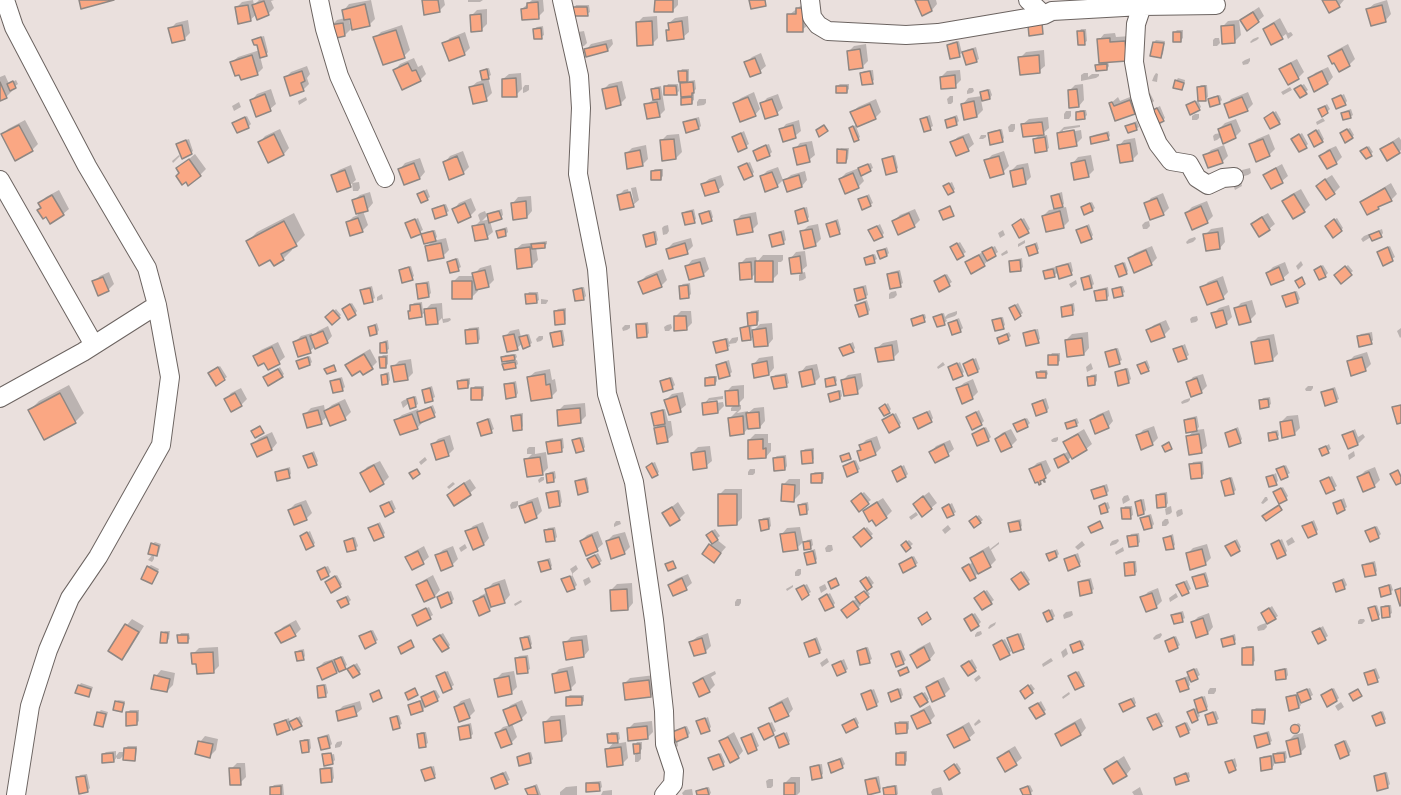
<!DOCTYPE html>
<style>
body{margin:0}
canvas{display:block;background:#eae0dd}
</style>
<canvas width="1401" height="795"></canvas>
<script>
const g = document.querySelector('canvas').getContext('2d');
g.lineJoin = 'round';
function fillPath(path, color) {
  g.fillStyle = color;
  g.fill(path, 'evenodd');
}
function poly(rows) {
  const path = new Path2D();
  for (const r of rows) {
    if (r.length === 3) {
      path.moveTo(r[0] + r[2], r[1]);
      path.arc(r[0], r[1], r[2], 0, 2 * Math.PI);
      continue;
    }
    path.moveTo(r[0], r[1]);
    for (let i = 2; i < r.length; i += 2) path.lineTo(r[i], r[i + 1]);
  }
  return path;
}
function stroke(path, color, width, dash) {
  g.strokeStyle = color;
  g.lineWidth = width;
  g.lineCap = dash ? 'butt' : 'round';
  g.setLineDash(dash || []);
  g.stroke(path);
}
const shadow = poly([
 [253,0,254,5,259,0,274,0,271,1,274,8,268,14,257,14,250,20,236,8,242,2],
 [371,0,375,19,369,25,351,20,349,20,351,29,345,35,331,26,337,20,345,18,344,10,349,4],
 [423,0,444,0,445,5,439,11],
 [468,0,483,0,480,2,468,2],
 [532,0,543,0,544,11,538,17,522,9],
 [656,0,678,0,678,5,672,11],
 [917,0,936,0,937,4,932,10],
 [1324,0,1344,0,1339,6],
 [1387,0,1391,14,1386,20,1372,24,1368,9,1374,4],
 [804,3,808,25,802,30,789,15],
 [576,5,589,5,590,12,587,14,574,8],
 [1259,7,1264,16,1258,21,1242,21,1247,15],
 [487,9,487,24,481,30,472,15,477,10],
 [657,16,658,38,652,44,637,23,643,17],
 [688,16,689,32,683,37,667,31,670,28,669,23,675,18],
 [1280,18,1288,33,1291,32,1293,35,1288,39,1286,34,1282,37,1265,30,1270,24],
 [188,20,190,33,185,38,173,41,170,29,176,23],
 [1239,20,1241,35,1235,41,1222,27,1228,21],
 [402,25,410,50,404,56,375,38,381,32],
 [543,26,544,35,541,37,534,29,537,27],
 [1081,29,1086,29,1087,41,1084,43,1079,32],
 [1177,30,1183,30,1183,38,1180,41,1175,32],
 [584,31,587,43,584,46,579,47,576,35,578,32],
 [465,32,470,48,465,53,450,59,444,44,450,38],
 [1115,33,1116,37,1131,36,1126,59,1108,61,1109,66,1107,69,1097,65,1099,63,1099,40,1104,34],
 [264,36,268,52,266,55,260,56,263,68,257,74,232,62,238,57,260,50,258,43,254,41,256,38],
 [1258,37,1259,38,1257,40,1251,43,1250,42,1253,39],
 [1215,38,1219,38,1220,43,1217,46,1213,46,1213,40],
 [612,39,613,44,608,50,586,50,591,44],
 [1156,40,1165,41,1163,54,1161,56,1154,42],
 [959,41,962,53,959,55,948,45,951,43],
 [866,44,868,61,862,67,849,51,854,46],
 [1348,44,1355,59,1349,65,1330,56,1335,51],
 [976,47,979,59,976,61,964,52,966,50],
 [1044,50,1045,66,1039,71,1020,58,1026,52],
 [761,53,766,66,760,71,746,63,752,57],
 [414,58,418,67,422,65,426,74,420,80,403,88,395,70,400,64],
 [1250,58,1250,61,1248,64,1243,65,1242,62,1245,60],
 [1297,59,1304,72,1298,78,1281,69,1287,64],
 [307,66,310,74,307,78,309,84,303,90,286,77,291,72],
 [1328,67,1333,77,1328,83,1310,79,1315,73],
 [489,68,491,75,488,77,492,93,486,99,471,87,477,82,484,80,482,71,484,69],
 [682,69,689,69,689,81,695,80,696,89,694,91,694,100,691,102,683,103,680,72],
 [873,70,874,80,872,82,861,74,864,71],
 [960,70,961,80,955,86,941,77,947,71],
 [521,73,522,89,525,85,529,85,529,90,526,92,523,93,523,88,516,95,503,79,509,74],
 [1084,73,1088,73,1088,77,1092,74,1099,74,1099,76,1096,78,1081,81,1081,75],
 [1156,73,1158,74,1157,82,1152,81,1154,76],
 [5,75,9,84,16,80,18,84,11,89,12,91,6,97,0,99,0,77],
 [1178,78,1185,80,1184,86,1181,89,1176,81],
 [622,81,626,98,620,104,603,90,609,84],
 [1128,82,1140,107,1134,112,1116,119,1110,104,1118,97,1120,101,1130,97],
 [668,84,678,84,679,91,676,94,666,87],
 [840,84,849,84,849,89,846,92,837,86],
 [1083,84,1084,100,1079,106,1069,91,1075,85],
 [1304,84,1308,90,1300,96,1299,87],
 [1201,85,1207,85,1208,97,1205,99,1199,87],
 [661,86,665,110,659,116,646,105,654,99,652,90,655,87],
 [1290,87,1292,90,1283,95,1281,92],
 [969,88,973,88,974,91,972,93,967,94,967,91],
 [271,89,276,104,270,109,257,115,252,100,257,94],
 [990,89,992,95,990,98,981,100,983,110,977,116,963,104,968,98,982,96,982,93,984,90],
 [754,92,760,109,755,115,735,103,741,98],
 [1248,92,1253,104,1247,110,1226,105,1231,99],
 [1150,93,1154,101,1151,104,1146,94],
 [778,94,783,108,777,113,762,104,767,98],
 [1344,94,1347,101,1345,104,1333,100],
 [1220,95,1222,100,1219,103,1209,100,1212,97],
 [950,96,953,96,953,102,951,104,948,104,947,99],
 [306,97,307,100,299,105,298,101],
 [699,99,706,99,706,103,704,105,697,106,697,102],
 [876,99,881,112,875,118,856,126,860,137,858,139,851,128,857,124,852,112,858,107],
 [1198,100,1201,107,1199,109,1188,106],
 [239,102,241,107,234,111,232,106],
 [1327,104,1330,109,1327,112,1320,109],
 [1160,106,1165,118,1163,120,1152,110],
 [1351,109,1353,115,1350,117,1343,113,1345,111],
 [1080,110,1086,110,1087,115,1084,118,1077,113],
 [1066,111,1071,111,1071,116,1069,119,1064,119,1064,114],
 [1276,111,1281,120,1279,123,1266,118],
 [1195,114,1199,114,1199,118,1197,120,1192,120,1192,116],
 [930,115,933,126,930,128,922,119,924,117],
 [957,115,959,121,956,124,946,120,949,118],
 [247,116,251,124,248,127,234,123],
 [699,117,701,126,699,128,684,123,687,120],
 [1048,117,1049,128,1040,136,1047,135,1049,148,1046,150,1035,139,1040,134,1023,124,1029,119],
 [1323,118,1325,121,1317,125,1316,122],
 [1236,119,1241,131,1235,137,1222,136,1217,140,1214,141,1213,136,1215,134,1221,133,1219,129,1225,123],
 [25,120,38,144,32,150,2,135,8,129],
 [799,120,801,131,795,136,781,130,786,124],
 [1137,121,1139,127,1136,129,1127,126,1129,124],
 [1011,124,1015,124,1015,129,1013,132,1009,132,1008,127],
 [1080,125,1080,127,1063,130,1063,133,1081,130,1082,138,1076,144,1058,133,1064,127],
 [1350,128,1354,135,1352,137,1344,131],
 [280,129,289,148,284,154,268,161,260,142,265,136],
 [1002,129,1004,138,1002,141,989,133,992,131],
 [1319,129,1324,139,1322,141,1312,133],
 [744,131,749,144,739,150,734,137],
 [1109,131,1110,136,1108,138,1091,137,1094,135],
 [969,133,974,144,968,149,952,142,958,137],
 [1302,133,1308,144,1306,146,1296,137],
 [679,134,682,152,676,158,661,141,667,135],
 [1269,134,1275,149,1269,155,1251,144,1257,139],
 [981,135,986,135,986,137,983,139,979,139],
 [1399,137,1401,140,1401,150,1399,152,1382,150,1388,144],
 [1135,138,1138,154,1132,160,1119,146,1124,140],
 [189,139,193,151,191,153,180,142],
 [812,141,815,155,809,160,795,149,800,143],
 [769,144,772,152,769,155,755,151,757,148],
 [646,145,648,159,642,165,627,153,632,148],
 [1224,145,1228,156,1222,162,1205,156,1211,150],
 [1336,146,1342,157,1336,163,1321,156,1327,150],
 [1369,146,1373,152,1371,154,1365,149],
 [841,148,849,148,848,159,846,162,839,150],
 [463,151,469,167,463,173,445,162,450,156],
 [1004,151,1009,166,1003,172,986,161,992,155],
 [195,154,206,169,200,175,181,173,178,168],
 [179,155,180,156,173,163,172,161],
 [895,155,898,168,896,170,884,160,886,157],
 [1091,155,1094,170,1088,176,1073,163,1078,157],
 [420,158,425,172,420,178,400,169,405,163],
 [750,162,754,172,752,175,742,165],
 [871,163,873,168,861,174,864,181,858,187,840,179,846,173,859,168,859,169,862,166],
 [1028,163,1031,177,1025,183,1011,171,1017,165],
 [1282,164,1288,176,1282,181,1271,187,1265,175,1271,170],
 [351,165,356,180,350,185,333,175,339,170],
 [778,167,783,180,777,186,761,177,767,171],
 [1250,168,1251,173,1248,175,1240,177,1239,172,1242,170],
 [655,169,663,169,663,176,661,178,652,171],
 [805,171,807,180,802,186,785,180,791,175],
 [721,175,724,185,718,190,703,184,709,179],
 [1332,175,1340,187,1334,193,1324,180],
 [1240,178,1242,186,1235,190,1232,182],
 [359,182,360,188,358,191,353,191,352,183],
 [952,182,955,189,953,191,948,184],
 [1391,183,1397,194,1391,200,1382,204,1368,213,1362,203,1368,197],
 [636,187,639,200,633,205,618,196,624,190,628,189,631,203,634,203,631,188],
 [427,189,430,197,427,199,419,194],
 [1301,189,1310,205,1304,211,1294,217,1284,201,1290,195],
 [59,190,69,209,63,214,42,207,40,203,46,197],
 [370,192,373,203,368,209,363,211,368,225,362,231,348,222,353,217,358,215,354,200,360,195],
 [1062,192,1064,204,1060,208,1066,207,1069,221,1063,227,1043,216,1049,210,1056,209,1053,196,1055,194],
 [1163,193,1169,208,1163,214,1146,204,1151,198],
 [869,194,873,203,870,205,860,200],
 [531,196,532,211,527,217,513,203,518,197],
 [471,198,476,210,470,216,454,209,459,203],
 [1207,201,1213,216,1207,222,1186,213,1192,207],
 [1092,202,1095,208,1093,210,1083,207],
 [446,204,449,211,446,213,434,210,436,207],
 [807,207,809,217,807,220,797,211,799,209],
 [502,209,503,215,501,217,490,221,493,232,487,237,474,227,480,221,478,215,480,213,485,211,487,216,482,221,490,219,488,215,491,212],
 [694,209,696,219,694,221,684,213,686,211],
 [915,209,920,220,914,226,894,221,900,215],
 [711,210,713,217,711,220,701,214,703,212],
 [756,212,758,224,752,230,735,221,741,215],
 [294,213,305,235,296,244,291,247,292,250,283,259,274,264,271,258,248,241,257,232],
 [1268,213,1275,224,1269,229,1253,224,1259,218],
 [418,218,423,230,412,236,407,224],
 [1024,218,1030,229,1028,231,1016,223],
 [1337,218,1343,228,1341,230,1329,223],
 [838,219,841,230,839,232,828,224,830,222],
 [1149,221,1150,226,1147,229,1143,229,1142,225,1145,222],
 [818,224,821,239,816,244,805,247,802,232,808,226],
 [880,224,884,233,882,236,870,230],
 [1089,224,1093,235,1091,238,1078,230],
 [668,225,669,231,667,234,663,235,662,228,664,226],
 [507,227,508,232,505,235,498,231,500,229],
 [1223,227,1225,242,1220,248,1205,235,1211,229],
 [1382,229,1383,233,1381,236,1371,237,1363,242,1361,239,1364,236,1369,234,1370,236,1373,233],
 [435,230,437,237,433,241,446,238,449,250,443,256,427,247,434,239,423,235,425,232],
 [784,230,786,240,784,242,773,245,770,235,773,233],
 [1003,230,1005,235,1000,238,998,233],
 [656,231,658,240,656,243,645,235,647,233],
 [1195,237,1196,239,1193,242,1187,244,1186,242,1189,239],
 [691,238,693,246,687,252,667,249,673,243],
 [1025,240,1025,243,1018,247,1018,244],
 [547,241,547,244,544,246,536,247,538,260,532,266,516,249,522,244],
 [960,242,966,252,958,258,954,245],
 [1037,242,1039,249,1037,251,1028,247],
 [995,246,998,252,989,258,989,259,984,265,967,262,973,257],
 [1152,246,1157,258,1151,264,1129,259,1135,253],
 [1390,246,1395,257,1384,264,1379,252],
 [887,247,889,253,887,255,879,251],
 [1007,250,1008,253,1002,256,1001,254],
 [805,251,807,266,801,271,791,258,796,252],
 [875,254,877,259,874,261,866,258,868,256],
 [763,255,783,255,783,260,781,262,778,262,778,274,772,280,757,272,751,278,740,264,746,258,756,257,757,262],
 [705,257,709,269,703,275,687,266,692,260],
 [458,258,461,267,458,269,448,262,451,260],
 [1022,258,1023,267,1021,269,1010,262,1013,260],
 [1301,261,1303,265,1298,270,1296,266],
 [1071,262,1073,271,1071,274,1059,271,1054,276,1045,272,1047,269,1055,267,1056,270,1060,265],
 [1125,262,1128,271,1126,273,1117,267],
 [1285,262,1289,273,1283,278,1272,283,1267,273,1273,267],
 [491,265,494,280,488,286,478,288,478,291,472,297,453,282,459,276,474,276,474,274,480,268],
 [1323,265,1328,273,1325,276,1318,268],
 [1348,265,1353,271,1341,281,1336,275],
 [411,266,414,276,412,278,400,271,403,268],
 [663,269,667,280,662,285,644,293,640,282,646,276],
 [900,270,903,283,900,285,889,275,891,272],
 [109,272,114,284,108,290,94,282,100,276],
 [805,272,806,278,803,280,799,281,799,275,801,273],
 [947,274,952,282,940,290,938,279],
 [1091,274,1094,284,1091,287,1082,279,1085,276],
 [1223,276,1228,292,1223,297,1202,288,1208,282],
 [1076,280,1077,284,1071,288,1069,284],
 [429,281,431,293,428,296,418,285,420,283],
 [690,283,691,294,689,296,680,286,683,284],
 [866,285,868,295,865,297,856,290,858,287],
 [372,286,375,298,372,300,362,290,364,288],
 [1123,286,1125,292,1122,294,1114,290,1116,287],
 [584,287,586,296,584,298,575,290,577,288],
 [1108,287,1109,296,1107,298,1096,291,1099,289],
 [896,291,897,295,894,298,889,299,889,294,891,292],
 [1297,291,1300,299,1298,302,1287,306,1284,297,1286,294],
 [529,292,538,292,539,300,536,302,527,295],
 [382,294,383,299,377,301,377,297],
 [541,299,548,300,548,301,546,304,541,304],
 [867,300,870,310,868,313,857,305,859,303],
 [1252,300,1256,314,1250,320,1235,309,1241,303],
 [422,302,423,312,431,304,442,303,443,319,450,318,451,320,448,322,443,323,442,318,438,322,426,311,421,316,411,306,414,303],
 [352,303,357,311,355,314,346,307],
 [1018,303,1023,313,1020,315,1011,308],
 [1074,303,1075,311,1073,313,1062,307,1065,305],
 [1229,305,1232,317,1226,323,1213,314,1219,308],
 [566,308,566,320,564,323,556,311,558,309],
 [336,309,341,315,333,323,327,317],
 [759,310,759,321,757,323,751,324,752,332,760,324,772,323,773,339,768,345,754,335,751,339,742,328,744,326,750,325,749,314,751,311],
 [681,311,691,311,692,323,686,329,675,317],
 [957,311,957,314,955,316,946,319,947,321,944,323,935,317,938,315,944,313,945,317,948,314],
 [925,314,926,318,924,320,913,319,915,317],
 [1197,316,1198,320,1196,322,1191,323,1190,319,1192,317],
 [1003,317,1005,325,1003,327,994,321,996,318],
 [959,318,963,328,960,331,949,323,952,321],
 [1166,320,1170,329,1164,335,1148,330,1154,325],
 [648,322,649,333,646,336,637,325,640,323],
 [377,323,379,330,377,333,369,327],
 [671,324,672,328,669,331,665,331,664,327,667,325],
 [625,325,630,325,630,328,627,330,623,331,622,328],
 [328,326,332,336,327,342,316,346,310,351,295,342,301,336,312,333,313,336,318,331],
 [479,327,480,339,478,342,467,330,469,328],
 [1401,328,1401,337,1400,338,1397,331],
 [519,329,521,337,529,334,532,343,529,345,523,343,517,348,505,337,510,331],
 [1038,329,1040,339,1038,341,1025,334,1027,331],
 [563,330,565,341,562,344,552,334,554,331],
 [1009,332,1011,336,1008,339,998,338],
 [1088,332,1089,348,1084,354,1066,340,1072,334],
 [1372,332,1373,340,1371,343,1358,337,1361,334],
 [1274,334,1278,354,1272,360,1252,343,1258,337],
 [539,336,543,336,543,339,541,341,537,342,536,339],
 [738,337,738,340,736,343,729,344,730,346,727,348,715,343,718,340,728,338,729,342,732,338],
 [388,340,389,349,386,351,381,343,384,341],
 [897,340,899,352,893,358,877,348,883,343],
 [278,342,285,357,279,362,255,356,261,350],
 [853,342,855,348,853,351,841,349],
 [1185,344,1189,355,1186,357,1175,349],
 [1118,348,1122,360,1119,362,1107,353,1109,350],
 [370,349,377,362,372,367,361,369,347,365,353,359],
 [1367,352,1371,364,1365,370,1348,362,1354,356],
 [1052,353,1060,353,1060,361,1057,363,1050,356],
 [516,354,517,357,513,361,517,360,518,364,515,366,504,364,509,360,503,358,505,355],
 [383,355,388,355,388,364,386,366,380,358],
 [310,356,312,362,310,364,298,362,300,359],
 [773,356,774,368,769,374,754,364,759,358],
 [976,358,980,369,978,371,965,364],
 [411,359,413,373,407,379,393,367,399,361],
 [729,360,732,372,729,375,717,365,720,363],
 [1147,360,1150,368,1148,370,1139,365],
 [943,362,945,365,938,369,937,367],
 [960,362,964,372,962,374,950,367],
 [1091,363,1093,369,1087,372,1086,367],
 [817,364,820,377,814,383,801,372,806,366],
 [220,366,227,377,224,379,213,371],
 [280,367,284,374,282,376,267,375],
 [1128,368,1131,379,1128,382,1117,372,1119,370],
 [550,369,552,380,555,379,557,391,551,397,529,377,535,372],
 [1040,370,1047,370,1048,374,1045,377,1038,373],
 [389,372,390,380,388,383,382,375,385,373],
 [787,373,789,383,786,385,773,378,775,375],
 [861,373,863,386,857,392,842,381,848,375],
 [1097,374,1097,381,1095,383,1088,378,1091,375],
 [1203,374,1207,386,1201,392,1188,383,1193,377],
 [709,376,717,376,717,381,715,384,706,379],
 [836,376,837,381,835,383,826,380,829,377],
 [342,377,345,387,343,389,332,382,334,379],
 [672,377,675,385,672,388,661,382,664,379],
 [470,378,470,384,468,386,459,381,461,379],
 [973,379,978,392,972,398,958,388,964,383],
 [516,381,518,393,516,396,505,385,508,383],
 [69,385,84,413,75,422,30,410,39,401],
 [744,385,744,398,737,405,741,405,741,409,737,413,748,411,748,413,754,408,764,407,765,421,760,427,748,428,744,433,729,419,737,411,731,411,731,408,735,404,726,392,732,386],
 [432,386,435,397,432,399,423,390,426,388],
 [475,386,484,386,484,396,481,399,472,389],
 [1308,386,1313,386,1313,388,1311,391,1306,391,1305,389],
 [1335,387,1339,399,1336,401,1323,392,1325,390],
 [241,388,247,399,241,405,231,410,226,399,231,393],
 [841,390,842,396,840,398,830,394,832,392],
 [683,392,686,405,680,410,666,400,672,394],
 [416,396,418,404,415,406,410,402,403,408,401,402,404,400,407,399,407,401,412,397],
 [723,396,723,399,708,401,708,404,723,402,724,406,718,412,704,404,709,398],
 [1270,397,1271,404,1268,406,1261,401,1263,398],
 [1046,398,1049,408,1047,411,1037,414,1033,404,1036,402],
 [1190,398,1190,400,1188,402,1182,404,1181,402,1184,400],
 [345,399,351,412,345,418,328,416,321,422,305,414,311,408,324,405,325,411,332,405],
 [585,403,586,416,580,422,558,411,564,405],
 [888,403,891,409,889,412,884,406],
 [433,405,436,413,423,422,417,428,396,420,402,415,418,409,419,412],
 [665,409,668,421,671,421,673,435,667,440,655,428,661,423,653,413,655,411],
 [930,410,933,418,931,421,917,416],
 [979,410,984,421,981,424,968,417],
 [1109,410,1113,421,1108,427,1091,421,1097,415],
 [523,413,523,426,521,429,513,416,515,414],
 [896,413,901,423,899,426,886,418],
 [1298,415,1300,428,1294,434,1281,422,1287,416],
 [1197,416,1199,427,1196,430,1204,429,1207,446,1201,451,1188,437,1194,430,1185,420,1188,418],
 [490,418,494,429,491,431,479,423,481,421],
 [1027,418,1030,423,1027,426,1015,425],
 [1077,418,1079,423,1076,425,1067,423,1069,421],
 [1154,426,1158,438,1152,444,1138,436,1143,430],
 [986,427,991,437,988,440,974,434],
 [1238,427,1242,439,1240,442,1226,433,1229,431],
 [1011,429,1017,440,1011,446,996,439,1002,433],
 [1084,429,1092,444,1086,449,1070,458,1068,461,1058,457,1069,451,1065,443,1071,437],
 [1355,429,1358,437,1363,434,1365,437,1358,444,1349,447,1344,436],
 [1278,430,1279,435,1277,438,1269,434,1272,431],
 [272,432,277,443,272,449,258,455,253,444,259,438],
 [755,434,768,434,768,443,771,443,771,451,766,457,749,440],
 [450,435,454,449,448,455,433,445,438,439],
 [877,436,881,448,875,454,859,452,862,449,861,445,866,440],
 [583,437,585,447,583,450,574,441,576,438],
 [1058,437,1058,440,1056,442,1052,442,1051,440,1054,438],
 [563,438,564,448,561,450,548,442,550,440],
 [950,440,954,449,948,454,931,452,936,446],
 [1329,444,1331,449,1322,454,1320,450],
 [710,446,712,461,706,466,692,453,698,447],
 [529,447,535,447,535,454,546,452,548,468,542,474,526,460,532,454,527,454,527,449],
 [814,448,814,459,812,461,802,452,805,449],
 [314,451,318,461,316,464,305,457],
 [1354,451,1355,456,1349,460,1348,455],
 [786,455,787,466,785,469,774,458,777,456],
 [425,457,427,460,421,465,419,462],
 [856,460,860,469,857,471,845,466],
 [1046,460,1051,471,1045,477,1031,469,1037,463],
 [380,461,389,477,383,483,362,473,367,467],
 [1203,461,1204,474,1202,476,1191,465,1193,462],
 [655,462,659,472,657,474,650,464],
 [904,465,908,474,906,476,894,471],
 [1286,465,1290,473,1282,478,1278,470],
 [290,467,291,474,289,476,277,472,279,470],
 [1375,467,1380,480,1374,486,1364,490,1359,477,1365,471],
 [750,469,755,469,755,473,753,475,748,475,748,472],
 [555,471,556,478,554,480,547,475,550,472],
 [815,472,824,472,824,479,822,481,812,474],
 [1276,473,1278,481,1276,483,1267,478],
 [1332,476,1337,486,1334,488,1325,479],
 [541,477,544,477,544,480,539,483,538,480],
 [587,477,589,489,587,491,576,481,579,479],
 [1232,477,1236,490,1234,492,1223,481,1225,479],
 [470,479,476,488,470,493,454,504,449,495,454,489],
 [789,479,800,479,800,494,794,500,783,485],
 [453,482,455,484,449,489,447,487],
 [1107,484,1109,491,1106,494,1093,490,1095,488],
 [1283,487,1288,496,1286,498,1275,492],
 [725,489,742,489,742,518,736,524,719,495],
 [560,490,562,502,560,505,548,494,550,491],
 [864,492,871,500,859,509,855,499],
 [929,492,937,503,931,508,921,498],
 [1167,492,1168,503,1166,506,1157,495,1160,493],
 [1128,495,1130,500,1123,504,1122,499,1124,496],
 [538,497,542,511,536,517,521,507,527,501],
 [1265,497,1267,497,1268,500,1263,504,1261,503],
 [883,498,892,511,886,517,865,512,870,506],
 [1344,498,1347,507,1344,509,1335,503],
 [1144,499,1146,510,1144,513,1137,502,1139,500],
 [306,500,312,513,306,519,289,510,295,504],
 [392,500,396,509,386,515,384,504],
 [518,501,518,505,516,508,511,509,510,505,512,502],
 [678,502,685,513,679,519,664,513],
 [808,502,809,510,806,513,800,505,802,503],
 [1108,502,1110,508,1107,511,1100,506],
 [952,503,956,512,953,514,947,506],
 [1125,506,1132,506,1133,515,1130,517,1123,509],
 [1171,506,1172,512,1170,514,1166,515,1165,509,1168,507],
 [1182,509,1183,514,1180,516,1177,517,1176,512,1178,510],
 [916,512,918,515,911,520,909,517],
 [1151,514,1154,524,1152,527,1142,519,1144,516],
 [979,515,983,520,975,526,973,519],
 [770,517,771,526,769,528,761,521,763,518],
 [1021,519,1022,526,1020,528,1009,524,1012,521],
 [1165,519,1168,519,1169,523,1166,526,1162,526,1162,522],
 [1314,520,1318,530,1316,532,1304,526],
 [616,521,620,521,621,524,614,527,614,524],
 [380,522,385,533,383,535,370,528],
 [483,522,489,538,484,544,474,548,467,532,473,526],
 [948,525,951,529,945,534,942,530],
 [1377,526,1381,534,1378,537,1367,531],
 [555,527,557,537,554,540,546,531,548,528],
 [800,527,803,542,797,548,782,534,787,528],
 [867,527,873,534,861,545,855,537],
 [715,529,720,536,716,539,726,547,714,561,710,545,713,542,710,532],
 [310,531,315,543,313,545,301,536],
 [598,531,603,544,597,549,587,554,581,541,587,535],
 [625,532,630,547,624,553,607,541,613,535],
 [1139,533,1140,542,1138,544,1129,537,1131,534],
 [1173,534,1175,545,1173,547,1165,538,1168,536],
 [355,537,358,546,356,548,348,550,346,541,348,539],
 [1292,537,1295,542,1288,546,1286,541],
 [812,539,813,545,811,547,805,543,807,540],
 [1118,539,1119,541,1116,544,1110,546,1110,544,1112,541],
 [1237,539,1241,547,1239,550,1227,546],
 [1282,539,1287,551,1285,554,1273,544],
 [909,540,913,544,906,550,905,543],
 [1082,541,1085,545,1078,550,1075,547],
 [155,542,161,544,159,552,154,556,154,559,152,562,148,560,153,554,152,544],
 [999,542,999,544,991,550,996,560,990,566,977,573,977,574,975,577,964,568,973,562,971,558,977,553,989,546,990,549],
 [465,544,467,548,461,552,459,548],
 [1207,544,1211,558,1205,564,1187,554,1193,548],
 [828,545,832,545,833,550,830,552,826,552,825,548],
 [424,546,429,557,423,562,407,558,413,552],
 [453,546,458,559,452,565,437,555,443,550],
 [1123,547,1124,551,1116,555,1115,552],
 [815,549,817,559,815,562,806,553,809,551],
 [1057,549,1059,554,1057,556,1048,555],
 [598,553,602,561,599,563,589,559],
 [1078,553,1081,562,1079,565,1065,560,1068,557],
 [914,556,918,563,915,565,901,564],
 [550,558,552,566,550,568,540,563,543,560],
 [1128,561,1136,561,1137,572,1134,574,1125,564],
 [1375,561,1377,571,1375,574,1364,566,1366,563],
 [151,565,159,569,154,580,148,567],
 [576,565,578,569,572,574,577,585,574,588,563,580,573,575,570,569],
 [328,566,331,572,328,575,321,569],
 [798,569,801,569,801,574,799,576,795,576,795,572],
 [1024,571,1030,580,1028,582,1016,576],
 [1206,572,1209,582,1207,584,1194,578,1196,575],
 [688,574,692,583,686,588,674,594,670,585,676,579],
 [337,575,342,584,340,586,329,580],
 [433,575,440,590,435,596,425,600,418,585,424,580],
 [869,576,874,583,867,589,865,579],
 [589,577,591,582,585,586,583,580],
 [1091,578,1094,589,1091,592,1079,583,1082,580],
 [1344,578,1347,585,1344,588,1335,583,1337,581],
 [505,579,510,595,505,601,495,604,489,610,475,602,480,596,488,592,487,589,493,583],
 [1187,580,1191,589,1183,594,1181,583],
 [632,583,633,603,628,609,611,590,617,584],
 [807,584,811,592,808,594,801,587],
 [825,584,827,589,821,593,819,587],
 [1391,584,1393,590,1390,593,1380,589,1383,586],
 [793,585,793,587,787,591,786,589],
 [1158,588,1162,601,1156,607,1142,598,1148,592],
 [867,590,870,594,859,603,861,605,858,608,848,616,845,608],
 [987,590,994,600,983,608,979,595],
 [451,591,454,599,452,602,442,606,439,597,441,595],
 [830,593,835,603,833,606,820,599],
 [1176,593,1178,597,1170,602,1169,598],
 [348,595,351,600,348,603,339,601],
 [737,599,741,599,741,603,739,606,735,606,735,602],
 [521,600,522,602,515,606,514,604],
 [1377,605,1380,615,1378,617,1370,609],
 [1385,605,1391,605,1392,613,1389,615,1382,608],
 [1272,606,1278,616,1275,618,1263,613],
 [429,607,433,615,418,624,417,613],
 [1052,609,1055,616,1053,618,1045,613],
 [1072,611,1073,615,1070,617,1064,619,1063,615,1066,612],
 [1183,611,1185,618,1182,620,1173,615,1175,613],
 [975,613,981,622,978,625,968,617],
 [1209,613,1213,627,1208,633,1192,623,1198,617],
 [132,619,144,626,128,652,122,658,110,650,127,625],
 [1360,619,1364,619,1365,621,1362,624,1358,624,1358,621],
 [296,620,301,629,295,635,277,633,283,627],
 [996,622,995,625,989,629,988,628,990,625],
 [1266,623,1267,627,1264,630,1258,631,1257,627,1260,625],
 [1323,626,1328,636,1319,642,1314,632],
 [373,630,378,640,375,642,363,634],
 [165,631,170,631,169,639,166,642,163,633],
 [981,631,982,634,979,636,975,637,975,635,977,632],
 [181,633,189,633,190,639,187,641,179,636],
 [443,633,450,645,448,647,438,636],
 [708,633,711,646,706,651,695,655,691,642,697,637],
 [1021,633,1025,645,1023,648,1009,639,1012,636],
 [1161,633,1162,635,1160,638,1154,640,1153,638,1156,635],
 [1235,634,1236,640,1234,643,1223,639,1225,637],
 [530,635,532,644,530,647,522,639,524,636],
 [587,635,589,650,584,656,565,643,571,637],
 [1176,636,1180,645,1177,647,1167,641],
 [817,637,822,650,819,652,806,643,808,641],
 [1005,639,1011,651,1009,654,997,643],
 [1082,640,1085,645,1082,648,1072,645],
 [930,642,935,653,930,659,917,666,912,655,917,649],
 [1246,646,1254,646,1255,661,1252,663,1244,648],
 [218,647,219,666,213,672,198,663,193,654,199,648],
 [868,647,872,659,869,661,858,651,861,649],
 [1066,648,1068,654,1063,658,1061,652],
 [304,649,305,656,303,659,297,652,299,650],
 [901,650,906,660,903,663,893,655],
 [528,655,530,669,527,671,516,659,519,656],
 [343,656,347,665,337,672,318,668,324,662],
 [827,658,829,662,822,667,820,663],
 [1051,658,1053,661,1043,667,1042,664],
 [844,659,848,669,845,671,833,665],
 [972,659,977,668,975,670,963,666],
 [357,663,361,670,359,673,351,667],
 [573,666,576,683,570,689,553,675,559,669],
 [1197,668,1200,675,1189,681,1190,685,1188,687,1178,681,1180,679,1190,675,1191,670],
 [1287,668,1288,675,1286,678,1277,671,1279,669],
 [1376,668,1380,678,1377,680,1366,673,1368,671],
 [161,670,175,673,173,685,167,691,156,676],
 [448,671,454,685,451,687,440,674],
 [514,671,517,687,511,693,496,679,502,673],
 [715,671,716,674,711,677,715,685,709,691,695,683,700,678],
 [1079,671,1085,683,1083,685,1072,674],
 [655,675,656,690,651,696,624,684,630,678],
 [979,675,981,678,976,682,974,679],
 [944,677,950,689,944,695,927,687,933,682],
 [81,683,93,687,91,693,88,695,79,686],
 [326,684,328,693,325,696,318,687,321,685],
 [1031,684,1035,689,1025,697,1024,689],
 [901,688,903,695,901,697,889,693,892,691],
 [1210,688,1216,688,1216,691,1214,694,1208,694,1208,691],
 [1310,688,1313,695,1300,702,1301,705,1299,707,1287,698,1290,695,1298,694,1302,691],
 [1334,688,1339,698,1337,700,1322,695],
 [874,689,879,702,876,705,863,694],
 [436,690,440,697,437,700,424,705,425,707,423,710,412,713,409,706,412,703,423,699,422,697,425,695],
 [925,692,929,699,927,701,919,695],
 [1069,692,1070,694,1063,699,1062,697],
 [570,695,584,695,584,701,581,704,567,697],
 [1205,696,1208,707,1206,709,1198,712,1200,716,1197,719,1189,712,1198,707,1196,700,1198,698],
 [788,697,793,709,788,715,771,708,776,703],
 [1134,697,1136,703,1134,705,1124,702],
 [470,698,475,711,469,717,455,707,461,701],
 [118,700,125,701,124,707,121,710,116,702],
 [522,700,527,713,521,719,512,723,517,737,511,743,497,733,503,727,510,725,505,710,511,705],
 [360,701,362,709,356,714,338,711,343,706],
 [1041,701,1046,710,1044,712,1034,706],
 [1341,702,1344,707,1338,711,1335,706],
 [930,705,935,716,930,721,913,717,919,711],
 [1256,708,1266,708,1266,720,1264,722,1253,711],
 [101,710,108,712,105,723,103,726,98,713],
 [130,710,139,710,139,721,136,724,127,713],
 [1216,711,1219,719,1216,721,1207,715,1209,713],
 [1383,711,1386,719,1384,722,1374,716],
 [1159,712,1164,722,1153,728,1149,718],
 [399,715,402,724,394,728,392,719,394,716],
 [565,715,567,734,561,740,545,722,551,716],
 [300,716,303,722,301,725,292,726,289,729,275,725,278,722,289,718,290,723],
 [708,717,711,727,709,729,698,722],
 [856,717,859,723,857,726,843,725],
 [1081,718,1086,728,1081,734,1062,744,1057,734,1063,728],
 [979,719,981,722,975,726,974,724],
 [652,721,653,732,647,738,628,729,634,723],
 [899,721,909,721,909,729,907,731,897,724],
 [772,722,776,731,764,738,763,726],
 [969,722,975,733,969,738,949,735,955,730],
 [1187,722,1191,730,1188,732,1178,728],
 [471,723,473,734,471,736,459,728,462,725],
 [1298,723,1300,724,1301,726,1294,731,1293,728],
 [687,726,690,733,688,736,677,739,678,746,673,749,672,744,677,741,674,732,676,730],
 [1269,731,1272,741,1269,743,1256,736,1258,734],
 [421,732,426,732,428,743,425,745,418,735],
 [611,732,619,732,620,739,614,744,626,742,628,758,622,764,607,750,615,741,609,735],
 [734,732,743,751,738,757,721,742,727,736],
 [753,732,759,746,756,748,743,738],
 [787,732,790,741,788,743,777,737],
 [1303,733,1306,747,1300,753,1288,741,1294,735],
 [329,734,332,744,329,747,320,739,322,736],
 [205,736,218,739,216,750,210,756,200,742],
 [304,739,310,739,311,748,309,751,302,742],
 [1346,740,1351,751,1349,754,1336,745],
 [342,741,342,744,340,747,335,748,335,745,337,742],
 [637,742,642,742,642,749,638,753,641,753,641,759,638,762,635,762,635,755,639,752,635,745],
 [128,746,137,746,136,757,134,759,125,754,120,759,117,759,117,757,114,761,103,754,106,752,116,751,116,756,119,752,125,752,125,748],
 [1015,746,1022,758,1016,763,999,758,1005,752],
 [900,751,907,751,907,761,905,763,897,754],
 [1286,751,1287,758,1285,760,1274,762,1274,765,1272,768,1261,758,1264,756,1273,755,1273,756,1277,752],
 [531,752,533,759,531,761,518,757,521,755],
 [721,753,725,762,723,765,710,759],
 [334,754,335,760,332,763,324,756],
 [1124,756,1131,769,1126,775,1106,770,1112,764],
 [842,757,845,764,842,767,830,764,832,761],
 [1235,758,1237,766,1235,769,1227,763],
 [237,763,245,763,246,777,240,783,231,769],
 [957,763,961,769,959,772,948,769],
 [822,764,823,774,821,776,811,768,814,765],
 [434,766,436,775,434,777,423,771,426,768],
 [324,767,333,767,334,778,332,781,322,769],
 [506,771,510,780,496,787,493,778],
 [1189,772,1190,777,1188,779,1175,778,1178,776],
 [1387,772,1390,784,1387,787,1375,776,1378,774],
 [87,774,90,788,87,791,78,778,80,775],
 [879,776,881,789,879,791,867,781,869,778],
 [791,777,800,777,800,792,797,795,786,795,785,783],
 [769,779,773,779,773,786,771,788,767,788,766,781],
 [601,781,602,787,599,790,587,784,590,782],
 [283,784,284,795,272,795,271,788,274,785],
 [537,784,541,795,529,795,527,789,530,787],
 [897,785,898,794,897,795,885,795,884,789,887,786],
 [1030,785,1033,791,1030,794,1024,795,1022,790],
 [577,786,577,795,560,795,560,792,566,787],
 [709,787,711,793,709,795,699,795,698,791,700,789],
 [941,787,943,795,932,795,931,792,933,789],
 [1140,787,1143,795,1134,795,1132,792],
 [692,789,693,795,683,795,682,793,685,790],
 [612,790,612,795,601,795,603,791]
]);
const building = poly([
 [79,0,114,0,81,9,79,0],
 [422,0,438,0,440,12,424,15,422,0],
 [655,0,673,0,673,12,654,12,655,0],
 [749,0,765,0,766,6,751,9,749,0],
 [915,0,928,0,932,11,922,16,915,0],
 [1322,0,1336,0,1340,7,1329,13,1322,0],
 [264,1,269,15,257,20,252,5,264,1],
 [538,2,539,19,522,20,521,9,527,8,527,3,538,2],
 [365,4,370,26,352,30,350,19,344,20,342,10,365,4],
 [248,5,251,21,238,24,235,7,248,5],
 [1382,5,1386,22,1371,26,1366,9,1382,5],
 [572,7,587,7,588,16,573,16,572,7],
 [796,8,803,8,803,32,787,32,787,14,796,14,796,8],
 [1253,12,1259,22,1247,31,1240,20,1253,12],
 [481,14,482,31,471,32,470,15,481,14],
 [652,21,653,45,637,46,636,22,652,21],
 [682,21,684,39,667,41,666,30,669,30,668,23,682,21],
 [343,23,345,36,332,39,329,25,343,23],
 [1042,23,1043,34,1029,36,1028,25,1042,23],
 [1274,23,1283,39,1271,45,1263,29,1274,23],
 [182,25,185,40,172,43,168,28,182,25],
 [1234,25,1235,43,1222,44,1221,26,1234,25],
 [541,28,542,39,534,39,533,29,541,28],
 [396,30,405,58,383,65,373,37,396,30],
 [1077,31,1084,31,1085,45,1078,45,1077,31],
 [1173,32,1181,32,1181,42,1173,42,1173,32],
 [261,37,267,56,260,58,257,45,254,45,252,40,261,37],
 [459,37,465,55,449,61,442,43,459,37],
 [1110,38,1110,42,1125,41,1127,61,1099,63,1097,39,1110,38],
 [957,42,960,57,950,59,947,45,957,42],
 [1153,42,1164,43,1161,58,1150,56,1153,42],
 [606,44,608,51,586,57,584,49,606,44],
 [860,49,863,68,849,70,847,51,860,49],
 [973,49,977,62,966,65,962,52,973,49],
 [1342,49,1350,66,1339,72,1334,63,1332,64,1328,56,1342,49],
 [252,55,258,75,241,80,239,75,235,76,230,62,252,55],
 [1039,55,1040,73,1020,75,1018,57,1039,55],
 [755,58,761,73,750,77,744,62,755,58],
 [408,63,412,71,416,70,421,81,402,90,393,70,408,63],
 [1291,63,1299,79,1288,85,1279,69,1291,63],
 [1107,64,1107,70,1096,71,1095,65,1107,64],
 [487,69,489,79,482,80,480,71,487,69],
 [302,71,305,81,301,83,304,91,290,96,284,77,302,71],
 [678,71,687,71,687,82,679,82,678,71],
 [870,71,873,84,862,85,860,73,870,71],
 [1322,71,1328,84,1314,92,1308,78,1322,71],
 [955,75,956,88,941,89,940,77,955,75],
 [516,78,517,97,502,97,502,79,516,78],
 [1175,80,1184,83,1182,90,1173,88,1175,80],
 [13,81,16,88,10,91,7,84,13,81],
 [0,82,7,98,0,101,0,82],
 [693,82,694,93,692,93,692,96,681,97,680,83,693,82],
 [483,84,487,101,473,104,469,87,483,84],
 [1301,85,1307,94,1300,98,1294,89,1301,85],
 [617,86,621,105,606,109,602,89,617,86],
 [664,86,676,86,677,95,664,95,664,86],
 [836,86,847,86,847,93,836,93,836,86],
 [1205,86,1206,101,1198,101,1197,87,1205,86],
 [659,88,660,99,653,100,651,89,659,88],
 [1077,89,1079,107,1069,108,1068,90,1077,89],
 [988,90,990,99,982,101,980,92,988,90],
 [265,94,271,111,256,117,250,100,265,94],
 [1341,95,1346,105,1336,109,1332,99,1341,95],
 [1218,96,1220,104,1210,107,1208,99,1218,96],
 [692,97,692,104,681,105,681,98,692,97],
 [748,97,756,116,740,122,733,103,748,97],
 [1242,97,1248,111,1229,118,1224,104,1242,97],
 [772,99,778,115,765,119,760,103,772,99],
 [1130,100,1135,114,1115,121,1109,103,1112,102,1114,106,1130,100],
 [974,101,977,117,964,120,961,104,974,101],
 [1195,101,1200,110,1190,115,1186,105,1195,101],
 [657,102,660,117,647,119,644,104,657,102],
 [870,104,876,119,857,127,850,112,870,104],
 [1325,106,1328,113,1322,117,1318,109,1325,106],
 [1157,108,1164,121,1154,126,1147,113,1157,108],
 [1084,111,1085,119,1076,120,1076,112,1084,111],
 [1349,111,1351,118,1343,120,1341,113,1349,111],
 [1273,112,1280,124,1270,129,1264,118,1273,112],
 [245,117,249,128,237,133,232,123,245,117],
 [927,117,931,130,924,132,920,119,927,117],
 [955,117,957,125,947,128,945,120,955,117],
 [696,119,699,129,686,133,683,122,696,119],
 [1042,122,1044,135,1023,137,1021,124,1042,122],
 [1135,123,1137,130,1128,133,1125,126,1135,123],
 [1231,124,1236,138,1223,144,1218,129,1231,124],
 [19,125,33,151,15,161,1,134,19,125],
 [793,125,796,138,783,142,779,129,793,125],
 [824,125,828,131,819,137,816,130,824,125],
 [853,126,859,140,854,142,849,128,853,126],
 [1347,129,1353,138,1345,143,1340,133,1347,129],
 [1000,130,1003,142,990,145,988,133,1000,130],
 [1074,130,1077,146,1059,149,1057,133,1074,130],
 [1316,130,1323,142,1314,147,1308,135,1316,130],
 [741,133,747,148,738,152,732,137,741,133],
 [1107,133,1109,140,1091,144,1090,137,1107,133],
 [274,134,284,155,268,163,258,142,274,134],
 [1299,134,1307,148,1299,152,1291,139,1299,134],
 [963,137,969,151,956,156,950,142,963,137],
 [1045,137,1047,151,1035,153,1033,139,1045,137],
 [674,139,676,159,662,161,660,140,674,139],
 [1263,139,1270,156,1256,162,1249,144,1263,139],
 [186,140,192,154,182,159,176,144,186,140],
 [1393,142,1400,153,1387,161,1380,149,1393,142],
 [1130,143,1133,161,1120,163,1117,145,1130,143],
 [766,145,770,156,757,161,753,151,766,145],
 [806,145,810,162,797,165,793,148,806,145],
 [1367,147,1372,156,1366,159,1360,151,1367,147],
 [837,149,847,150,846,163,837,163,837,149],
 [640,150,643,166,627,169,625,153,640,150],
 [1218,150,1223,163,1208,168,1203,155,1218,150],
 [1330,150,1337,164,1327,169,1319,156,1330,150],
 [457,156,464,174,449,180,443,162,457,156],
 [893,156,897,172,886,175,882,159,893,156],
 [999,156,1004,174,990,178,984,160,999,156],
 [189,159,201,176,188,186,186,182,182,185,176,176,179,173,176,168,189,159],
 [1085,160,1089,177,1074,180,1071,163,1085,160],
 [414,163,420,179,404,185,398,169,414,163],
 [747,163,753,176,744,180,738,167,747,163],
 [868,164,871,171,861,176,858,168,868,164],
 [1023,168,1026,184,1013,187,1010,171,1023,168],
 [1276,168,1283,183,1271,189,1263,175,1276,168],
 [345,170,351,187,337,192,331,175,345,170],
 [661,170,661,180,651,180,651,171,661,170],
 [772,172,778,187,765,192,760,176,772,172],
 [853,173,859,188,845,194,839,179,853,173],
 [799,175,802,187,787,192,783,180,799,175],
 [1325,179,1335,194,1326,200,1316,186,1325,179],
 [715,180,719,192,705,196,701,184,715,180],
 [949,183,954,192,948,195,943,186,949,183],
 [1385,188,1392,201,1378,207,1379,209,1367,215,1360,202,1385,188],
 [424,191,428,200,421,203,417,194,424,191],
 [630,192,634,207,620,210,617,195,630,192],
 [1059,194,1063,207,1054,209,1051,196,1059,194],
 [1294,194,1305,212,1293,219,1282,201,1294,194],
 [52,195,64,215,50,224,46,217,43,219,37,210,41,208,38,203,52,195],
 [364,196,368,211,356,214,352,200,364,196],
 [867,196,871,206,862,210,858,199,867,196],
 [1157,198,1164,215,1150,220,1144,203,1157,198],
 [526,201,527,218,513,220,511,203,526,201],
 [465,203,471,217,458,223,452,209,465,203],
 [1090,203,1093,211,1084,215,1081,207,1090,203],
 [444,205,447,215,435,219,432,209,444,205],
 [950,206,954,216,943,220,939,211,950,206],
 [1201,206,1208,223,1192,230,1185,213,1201,206],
 [804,208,808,221,798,224,795,211,804,208],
 [499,211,502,219,489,223,487,214,499,211],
 [692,211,695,223,685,225,682,213,692,211],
 [709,211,712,221,702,224,699,214,709,211],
 [1060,211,1064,228,1046,232,1042,216,1060,211],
 [909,213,915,227,898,235,892,221,909,213],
 [750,217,753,232,737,235,734,220,750,217],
 [1262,217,1270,230,1259,237,1251,224,1262,217],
 [358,218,363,232,350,236,346,222,358,218],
 [415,219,421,234,411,238,405,223,415,219],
 [1021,219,1029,233,1019,238,1012,225,1021,219],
 [1334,219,1342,231,1333,238,1325,226,1334,219],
 [284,221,297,246,281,254,284,260,274,266,270,260,259,266,246,241,284,221],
 [836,221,840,234,830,237,826,224,836,221],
 [484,224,488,239,475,241,472,226,484,224],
 [877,226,883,237,874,241,868,230,877,226],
 [1087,226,1092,239,1081,243,1076,230,1087,226],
 [505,229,506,236,498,238,496,231,505,229],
 [812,229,816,246,804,249,800,231,812,229],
 [433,231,436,241,424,244,421,234,433,231],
 [1379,231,1382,237,1372,241,1369,235,1379,231],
 [654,232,656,244,646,247,643,235,654,232],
 [781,232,784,244,772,247,769,235,781,232],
 [1218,232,1220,249,1206,251,1203,234,1218,232],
 [441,243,444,258,428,261,425,246,441,243],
 [545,243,545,248,532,249,531,244,545,243],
 [685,243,688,254,669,259,666,249,685,243],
 [957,243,964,256,957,260,950,247,957,243],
 [1035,244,1038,253,1029,256,1026,247,1035,244],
 [530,247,532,267,517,269,515,249,530,247],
 [992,247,996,256,987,261,982,252,992,247],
 [1388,247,1393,261,1383,266,1377,252,1388,247],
 [885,249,887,256,880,259,877,251,885,249],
 [1146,250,1152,265,1134,273,1128,258,1146,250],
 [873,255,875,263,866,265,864,258,873,255],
 [979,255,985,266,971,274,965,262,979,255],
 [800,256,802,273,791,274,789,258,800,256],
 [456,259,459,271,450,273,447,262,456,259],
 [1020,260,1021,271,1010,272,1009,261,1020,260],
 [755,261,773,261,773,282,755,282,755,261],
 [700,262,704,276,689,280,685,266,700,262],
 [751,262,752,279,740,280,739,263,751,262],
 [1123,263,1127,274,1119,277,1115,266,1123,263],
 [1068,264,1072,275,1059,279,1056,267,1068,264],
 [1321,266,1326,277,1319,280,1314,270,1321,266],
 [1345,266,1352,275,1341,284,1334,275,1345,266],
 [409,267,413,280,402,283,399,270,409,267],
 [1279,267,1284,280,1271,285,1266,273,1279,267],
 [1053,269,1055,277,1045,279,1043,271,1053,269],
 [485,270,489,287,476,290,472,273,485,270],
 [898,272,901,287,890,289,887,274,898,272],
 [657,274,662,287,643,294,638,282,657,274],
 [945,275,950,286,939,292,934,281,945,275],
 [1089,276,1092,288,1084,290,1081,278,1089,276],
 [103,277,109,291,98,296,92,281,103,277],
 [1302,277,1305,284,1299,288,1295,281,1302,277],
 [452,281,472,281,472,299,452,299,452,281],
 [1217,281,1224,299,1207,305,1200,287,1217,281],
 [427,283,429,297,418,299,416,284,427,283],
 [688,285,689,298,680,299,679,286,688,285],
 [863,287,866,298,857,301,854,289,863,287],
 [1121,287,1123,296,1114,298,1112,289,1121,287],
 [370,288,373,302,364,304,360,290,370,288],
 [582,288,584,300,575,301,573,290,582,288],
 [1106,289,1107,300,1096,301,1094,291,1106,289],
 [1295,292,1298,303,1286,307,1282,296,1295,292],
 [525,294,536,294,537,303,526,304,525,294],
 [865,302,868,314,859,317,855,305,865,302],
 [350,304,356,315,348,320,342,309,350,304],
 [420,304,422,317,409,319,408,311,410,311,410,305,420,304],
 [1015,305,1021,316,1015,320,1009,308,1015,305],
 [1072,305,1073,315,1062,317,1061,307,1072,305],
 [1246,305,1251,322,1239,325,1234,308,1246,305],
 [436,308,438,324,426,325,424,309,436,308],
 [333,310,340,318,332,325,325,317,333,310],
 [564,310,565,324,555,325,554,311,564,310],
 [1223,310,1227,324,1216,328,1211,313,1223,310],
 [757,312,757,325,748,326,747,313,757,312],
 [942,314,945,325,937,327,933,317,942,314],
 [923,315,925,322,913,326,911,319,923,315],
 [674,316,686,316,687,330,674,331,674,316],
 [1001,318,1004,329,995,331,992,320,1001,318],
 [957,320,961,332,952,335,948,323,957,320],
 [636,324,646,324,647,337,637,338,636,324],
 [1160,324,1165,337,1151,342,1146,330,1160,324],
 [375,325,377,334,370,336,368,327,375,325],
 [749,326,751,340,742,341,740,328,749,326],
 [766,328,768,346,754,347,752,330,766,328],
 [477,329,478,343,466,344,465,330,477,329],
 [1035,330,1039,343,1026,346,1023,333,1035,330],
 [323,331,328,343,315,349,310,336,323,331],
 [561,331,563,345,553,347,550,333,561,331],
 [514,334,518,350,507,352,503,336,514,334],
 [1007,334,1009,340,999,344,997,338,1007,334],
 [1369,334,1372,344,1359,347,1357,336,1369,334],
 [527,335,530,346,523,349,519,337,527,335],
 [306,337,311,353,298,357,293,342,306,337],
 [1082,338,1084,355,1067,357,1065,340,1082,338],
 [726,339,728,350,716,353,713,342,726,339],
 [1269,339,1273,361,1255,364,1251,342,1269,339],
 [386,342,387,353,380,353,380,343,386,342],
 [850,344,854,352,843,356,839,348,850,344],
 [892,345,894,360,878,362,875,348,892,345],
 [1182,346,1187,359,1178,362,1173,349,1182,346],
 [272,347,280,364,268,370,264,363,258,366,253,356,272,347],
 [1116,349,1120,364,1109,367,1105,352,1116,349],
 [364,354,373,369,363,375,360,371,352,376,345,365,364,354],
 [514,355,515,360,502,362,501,357,514,355],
 [1048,355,1058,355,1058,365,1048,365,1048,355],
 [308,357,310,365,299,369,296,361,308,357],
 [379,357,386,357,386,368,380,368,379,357],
 [1362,357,1366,371,1351,376,1347,361,1362,357],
 [973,359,978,372,968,376,963,364,973,359],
 [767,361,769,375,754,378,752,364,767,361],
 [515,362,516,368,504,370,502,364,515,362],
 [726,362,730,376,719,379,716,365,726,362],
 [1145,362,1149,371,1141,374,1137,365,1145,362],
 [957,363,963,376,953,380,948,367,957,363],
 [405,364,408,380,394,382,391,366,405,364],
 [334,365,336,371,327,374,324,369,334,365],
 [218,367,225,380,216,386,208,373,218,367],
 [278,369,283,377,268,386,263,377,278,369],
 [812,369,815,384,802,387,799,372,812,369],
 [1126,369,1129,383,1118,386,1115,372,1126,369],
 [1036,372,1046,372,1046,378,1037,378,1036,372],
 [387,374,388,384,382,385,381,375,387,374],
 [545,374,546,385,550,384,552,398,531,401,527,377,545,374],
 [785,375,787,387,774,389,771,377,785,375],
 [1095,376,1095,385,1088,386,1087,377,1095,376],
 [715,377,715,385,705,386,705,378,715,377],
 [834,377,836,385,826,387,825,379,834,377],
 [855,377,858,394,844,396,841,380,855,377],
 [670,378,673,389,663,392,660,381,670,378],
 [1197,378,1202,393,1191,397,1186,382,1197,378],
 [340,379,343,391,333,393,330,381,340,379],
 [468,380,468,388,458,389,457,381,468,380],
 [514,383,516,397,506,399,504,384,514,383],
 [968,384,973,399,962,404,956,388,968,384],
 [430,388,433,401,425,403,422,390,430,388],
 [471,388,482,388,482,400,471,400,471,388],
 [1333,389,1337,402,1325,406,1321,392,1333,389],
 [738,390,739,406,726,406,725,391,738,390],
 [839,391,840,399,830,402,828,394,839,391],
 [60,393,76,423,44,440,28,410,60,393],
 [235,393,242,406,231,412,224,399,235,393],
 [677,396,681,412,669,415,664,400,677,396],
 [414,397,416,407,410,409,407,399,414,397],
 [1268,399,1269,407,1260,409,1259,400,1268,399],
 [1043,400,1047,412,1036,416,1032,404,1043,400],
 [717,401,718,413,703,415,702,403,717,401],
 [339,404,346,420,330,426,324,411,339,404],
 [885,404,890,413,884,416,879,408,885,404],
 [1401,405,1401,423,1397,424,1392,407,1401,405],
 [431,407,435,417,420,423,417,412,431,407],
 [580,408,581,423,558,426,557,410,580,408],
 [318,410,322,424,307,428,303,414,318,410],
 [663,410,665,424,654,426,651,413,663,410],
 [759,412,760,428,748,429,746,413,759,412],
 [927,412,932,422,918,429,913,418,927,412],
 [976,412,982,425,972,430,966,417,976,412],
 [412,414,418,429,400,435,394,420,412,414],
 [893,414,900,427,889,433,882,420,893,414],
 [1103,414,1109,428,1095,434,1090,420,1103,414],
 [521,415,522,430,513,431,511,416,521,415],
 [743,416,744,434,730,436,728,418,743,416],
 [1195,418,1197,431,1186,433,1184,420,1195,418],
 [488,419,492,433,481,436,477,423,488,419],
 [1025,419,1028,427,1017,432,1013,424,1025,419],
 [1075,420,1077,426,1067,429,1065,423,1075,420],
 [1292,420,1295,435,1282,438,1280,422,1292,420],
 [260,426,264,433,255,438,251,431,260,426],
 [665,426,668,442,657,444,654,428,665,426],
 [984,428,989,441,977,446,972,434,984,428],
 [1236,429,1241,443,1229,447,1225,433,1236,429],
 [1148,431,1153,445,1141,450,1136,435,1148,431],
 [1353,431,1358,445,1348,449,1342,435,1353,431],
 [1276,432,1278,439,1269,441,1268,433,1276,432],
 [1005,433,1012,447,1001,452,995,439,1005,433],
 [1078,434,1087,450,1072,459,1063,442,1078,434],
 [1199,434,1202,453,1189,455,1186,436,1199,434],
 [267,437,272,450,257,457,251,444,267,437],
 [580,438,584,451,576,453,572,440,580,438],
 [763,439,763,449,766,448,766,458,748,459,748,440,763,439],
 [444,440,449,456,436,460,431,444,444,440],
 [561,440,562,452,548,454,546,442,561,440],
 [871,441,876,455,860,461,857,451,861,450,859,445,871,441],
 [1169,442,1172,449,1165,452,1162,446,1169,442],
 [944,444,949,456,935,463,929,452,944,444],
 [1326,446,1329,453,1322,456,1319,449,1326,446],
 [812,450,813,463,802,464,801,451,812,450],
 [705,451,707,468,693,470,691,453,705,451],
 [312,453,317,465,308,468,303,456,312,453],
 [849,453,851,459,842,462,840,456,849,453],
 [1064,454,1069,462,1058,468,1054,459,1064,454],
 [540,457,543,475,527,477,524,459,540,457],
 [784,457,785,470,774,471,773,458,784,457],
 [854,461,858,472,847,477,843,466,854,461],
 [652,463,658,475,652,478,646,467,652,463],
 [1201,463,1202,478,1191,479,1189,464,1201,463],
 [1041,464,1046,478,1044,479,1045,482,1044,482,1043,480,1040,481,1041,484,1039,485,1038,482,1035,483,1029,469,1041,464],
 [374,465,384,484,370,492,360,473,374,465],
 [901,466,906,477,897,482,892,471,901,466],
 [1284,466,1288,477,1281,480,1276,469,1284,466],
 [288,469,290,478,277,481,275,472,288,469],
 [417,469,420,474,413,479,409,473,417,469],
 [1398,470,1401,477,1401,483,1396,485,1390,474,1398,470],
 [1369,472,1375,487,1363,492,1357,477,1369,472],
 [553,473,554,482,547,483,546,474,553,473],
 [822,473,822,483,811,483,811,474,822,473],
 [1273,475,1277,485,1269,487,1266,477,1273,475],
 [1329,477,1335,490,1326,494,1320,481,1329,477],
 [1230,478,1234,494,1225,496,1221,481,1230,478],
 [585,479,588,492,578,495,575,481,585,479],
 [464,483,471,495,454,506,447,495,464,483],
 [782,484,795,485,794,502,781,501,782,484],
 [1104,486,1107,495,1094,499,1091,490,1104,486],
 [1281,488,1287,500,1279,504,1273,492,1281,488],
 [558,491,560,506,549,508,546,493,558,491],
 [861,493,869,504,859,512,851,501,861,493],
 [718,494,737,494,737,525,718,526,718,494],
 [1165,494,1166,507,1157,508,1156,495,1165,494],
 [923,496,932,509,922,517,913,504,923,496],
 [1141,500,1144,514,1138,516,1135,502,1141,500],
 [1341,500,1345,510,1337,514,1333,503,1341,500],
 [389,502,394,512,385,517,380,506,389,502],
 [532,502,537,518,525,523,519,506,532,502],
 [877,502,887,518,876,526,872,520,869,522,863,511,877,502],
 [1105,503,1108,512,1101,514,1099,506,1105,503],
 [806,504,807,514,800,515,798,505,806,504],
 [949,504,954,515,947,518,942,508,949,504],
 [301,505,307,520,294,525,288,510,301,505],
 [1279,505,1282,510,1266,521,1262,516,1279,505],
 [672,507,680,520,670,526,662,513,672,507],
 [1121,508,1130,508,1131,519,1122,519,1121,508],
 [976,516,981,523,974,528,969,521,976,516],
 [1149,516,1152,528,1144,530,1140,518,1149,516],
 [768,519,769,529,761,531,759,520,768,519],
 [1019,521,1021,530,1010,532,1008,523,1019,521],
 [1100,521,1103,528,1091,533,1088,527,1100,521],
 [1312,522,1317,534,1308,538,1302,526,1312,522],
 [378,524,384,537,374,541,368,528,378,524],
 [477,527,484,545,473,550,465,531,477,527],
 [1375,527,1379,538,1370,542,1365,531,1375,527],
 [864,528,872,538,861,547,853,537,864,528],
 [553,529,555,541,546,542,544,530,553,529],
 [712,531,718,540,712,544,706,535,712,531],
 [307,532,314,546,306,550,300,536,307,532],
 [795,532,798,550,783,552,780,534,795,532],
 [592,535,598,551,586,556,580,541,592,535],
 [1137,535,1138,546,1129,547,1127,536,1137,535],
 [1171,536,1174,549,1166,550,1163,538,1171,536],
 [619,537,625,554,611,559,606,541,619,537],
 [353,538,356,550,347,552,344,541,353,538],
 [1279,540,1286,555,1277,559,1271,544,1279,540],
 [810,541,811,549,804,550,803,542,810,541],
 [906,541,911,548,906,552,901,545,906,541],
 [1235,541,1240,551,1231,556,1225,546,1235,541],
 [151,543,159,546,157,556,148,554,151,543],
 [709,544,721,553,714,563,702,554,709,544],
 [1202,549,1206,565,1190,570,1186,553,1202,549],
 [418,551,424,564,412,570,405,557,418,551],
 [447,551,453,566,441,571,435,555,447,551],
 [813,551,816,563,807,565,804,553,813,551],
 [983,551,991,567,978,574,970,558,983,551],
 [1055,551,1057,557,1049,561,1046,554,1055,551],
 [595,555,600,564,592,568,587,559,595,555],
 [1075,555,1080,566,1068,571,1064,559,1075,555],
 [912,557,916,566,903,573,899,564,912,557],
 [548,560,551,569,541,572,538,562,548,560],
 [673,561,676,568,668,571,665,564,673,561],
 [1134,562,1135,575,1125,576,1124,563,1134,562],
 [1373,563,1376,575,1365,577,1362,565,1373,563],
 [969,564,976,578,970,581,962,568,969,564],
 [147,566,158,572,152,584,141,579,147,566],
 [325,567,329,576,321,580,317,571,325,567],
 [1021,572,1029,584,1019,590,1011,579,1021,572],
 [1204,574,1208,586,1196,589,1192,577,1204,574],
 [335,576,341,587,331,593,325,582,335,576],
 [570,576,575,589,567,592,561,579,570,576],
 [866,577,872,587,867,591,860,581,866,577],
 [682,578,687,590,673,596,668,585,682,578],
 [836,578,839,585,831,589,828,582,836,578],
 [427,580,435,597,424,602,416,585,427,580],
 [1089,580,1092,593,1080,596,1078,582,1089,580],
 [1342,580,1345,589,1336,592,1333,583,1342,580],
 [1184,582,1189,593,1182,596,1176,585,1184,582],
 [499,584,505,603,491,607,485,589,499,584],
 [804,585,809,595,802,600,796,589,804,585],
 [1389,585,1391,594,1381,597,1379,588,1389,585],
 [1401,588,1401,605,1400,606,1395,590,1401,588],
 [627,589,628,610,611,611,610,590,627,589],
 [864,591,869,597,860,604,855,597,864,591],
 [984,591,992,604,982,610,974,598,984,591],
 [448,592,452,603,441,608,437,597,448,592],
 [1152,593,1157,608,1146,612,1140,597,1152,593],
 [827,594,834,607,825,611,819,599,827,594],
 [484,596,490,611,479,616,473,601,484,596],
 [346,597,349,604,341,608,337,601,346,597],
 [853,601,859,609,847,618,841,610,853,601],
 [1375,606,1379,619,1372,621,1368,608,1375,606],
 [1389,606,1390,617,1382,618,1381,607,1389,606],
 [426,608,431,619,417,626,412,615,426,608],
 [1269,608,1276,619,1267,624,1261,613,1269,608],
 [1049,610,1053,619,1047,622,1043,613,1049,610],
 [927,612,931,619,922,625,918,618,927,612],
 [1181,613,1183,622,1174,624,1171,615,1181,613],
 [972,614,979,626,971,631,964,619,972,614],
 [1203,618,1208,634,1196,638,1191,622,1203,618],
 [125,624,139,632,122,660,108,651,125,624],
 [290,625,296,636,281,643,275,633,290,625],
 [1320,628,1326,640,1318,644,1312,632,1320,628],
 [371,631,376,643,365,649,359,636,371,631],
 [161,632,168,633,167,643,160,643,161,632],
 [1018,634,1024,649,1013,653,1007,638,1018,634],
 [177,635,188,635,188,643,178,643,177,635],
 [440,635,449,648,442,652,433,639,440,635],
 [1233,636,1235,644,1223,647,1221,639,1233,636],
 [528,637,531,648,523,650,520,638,528,637],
 [1174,637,1178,648,1169,652,1165,641,1174,637],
 [702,638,706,653,694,656,689,642,702,638],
 [815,639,820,653,809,657,804,643,815,639],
 [411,640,414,647,401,654,398,647,411,640],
 [582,640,584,657,566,660,563,642,582,640],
 [1002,640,1010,655,1000,660,993,645,1002,640],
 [1080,641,1083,649,1073,653,1070,645,1080,641],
 [924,647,930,660,917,668,910,655,924,647],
 [1253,647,1253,665,1242,665,1242,648,1253,647],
 [866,648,870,663,860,665,857,651,866,648],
 [302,651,304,660,297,661,295,652,302,651],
 [899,651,904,664,896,667,891,654,899,651],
 [213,652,214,673,197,674,196,664,192,664,191,653,213,652],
 [341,657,346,669,339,672,334,660,341,657],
 [526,657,528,673,517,674,515,658,526,657],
 [332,661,337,673,322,680,317,668,332,661],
 [841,661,846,672,837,676,832,665,841,661],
 [969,661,976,671,968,676,961,666,969,661],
 [354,665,360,674,353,678,347,669,354,665],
 [907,667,909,672,900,676,898,671,907,667],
 [1194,669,1198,679,1191,682,1187,672,1194,669],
 [1285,669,1286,679,1276,680,1275,671,1285,669],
 [1374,670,1378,682,1368,685,1364,673,1374,670],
 [567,671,571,690,555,693,552,674,567,671],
 [445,672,452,689,443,693,436,676,445,672],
 [1076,672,1084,686,1075,690,1068,676,1076,672],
 [154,675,170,679,167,692,151,689,154,675],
 [509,676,512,694,498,697,494,679,509,676],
 [703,678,710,692,699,697,693,683,703,678],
 [1185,678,1189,689,1180,692,1176,681,1185,678],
 [649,680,651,697,625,700,623,683,649,680],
 [938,681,945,696,932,702,926,687,938,681],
 [78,685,91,689,89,697,75,693,78,685],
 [324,685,326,697,318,698,317,686,324,685],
 [1028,685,1033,693,1025,699,1020,691,1028,685],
 [415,688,418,695,408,700,405,693,415,688],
 [898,689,901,698,891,702,888,693,898,689],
 [1307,689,1311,699,1301,703,1297,693,1307,689],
 [1332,689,1337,701,1327,707,1321,695,1332,689],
 [1358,689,1362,696,1353,701,1349,694,1358,689],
 [379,690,382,698,373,702,370,694,379,690],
 [871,690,877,706,867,710,861,694,871,690],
 [434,691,438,701,425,707,421,697,434,691],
 [922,693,928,702,920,707,914,697,922,693],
 [1296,695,1299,708,1289,711,1286,697,1296,695],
 [566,697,582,697,582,705,566,706,566,697],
 [1202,697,1207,710,1198,713,1194,700,1202,697],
 [1131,699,1135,706,1123,712,1119,704,1131,699],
 [115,701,124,703,122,712,113,710,115,701],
 [420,701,423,711,411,715,408,705,420,701],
 [782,702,789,716,775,722,769,708,782,702],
 [464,703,470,718,459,722,454,707,464,703],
 [1038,703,1045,714,1036,719,1029,708,1038,703],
 [516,705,522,720,509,726,503,710,516,705],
 [354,706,357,716,338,721,336,711,354,706],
 [1194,709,1198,720,1192,723,1187,712,1194,709],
 [924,710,931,723,917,729,911,716,924,710],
 [1252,710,1265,710,1264,724,1252,723,1252,710],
 [97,712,106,714,103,727,94,725,97,712],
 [126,712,137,712,137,725,126,726,126,712],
 [1213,712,1217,723,1208,725,1205,715,1213,712],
 [1381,712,1385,723,1376,726,1372,716,1381,712],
 [1156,714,1162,726,1153,730,1147,718,1156,714],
 [397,716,400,728,393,730,390,718,397,716],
 [297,718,302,726,293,730,289,722,297,718],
 [705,718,710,731,701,734,696,721,705,718],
 [854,719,858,727,846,733,842,725,854,719],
 [286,720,290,730,277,735,274,724,286,720],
 [560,720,562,741,545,743,543,722,560,720],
 [769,723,774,735,764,740,758,728,769,723],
 [895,723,907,723,907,733,896,734,895,723],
 [1075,723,1081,735,1061,746,1055,734,1075,723],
 [1185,723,1189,733,1180,737,1176,727,1185,723],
 [1295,729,4.5],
 [469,725,471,738,460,740,458,727,469,725],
 [647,726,648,739,628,741,627,728,647,726],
 [685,727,688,737,676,742,672,732,685,727],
 [963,727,970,740,954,748,947,735,963,727],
 [506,729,512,744,501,748,495,733,506,729],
 [424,733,426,747,419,748,417,734,424,733],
 [784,733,789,744,779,748,775,737,784,733],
 [1267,733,1270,744,1257,748,1254,736,1267,733],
 [607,734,617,734,618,743,608,743,607,734],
 [751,734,757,750,748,754,741,738,751,734],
 [327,736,330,748,321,750,318,738,327,736],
 [728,737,739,758,730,763,719,741,728,737],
 [1298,738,1301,754,1290,757,1286,741,1298,738],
 [308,740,309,752,302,753,300,741,308,740],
 [198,741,213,744,210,758,195,754,198,741],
 [1344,741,1349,755,1340,759,1335,745,1344,741],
 [633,744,640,744,640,753,634,754,633,744],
 [621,747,623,765,607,767,605,749,621,747],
 [124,748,136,748,135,761,123,760,124,748],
 [1009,751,1017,765,1005,772,997,758,1009,751],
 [113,753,114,762,102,763,102,754,113,753],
 [331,753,333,764,324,766,322,754,331,753],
 [529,753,531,763,519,766,517,757,529,753],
 [896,753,905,753,905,765,896,765,896,753],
 [1284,753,1285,762,1275,763,1273,754,1284,753],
 [719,754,724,766,713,770,708,758,719,754],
 [1271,756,1272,769,1261,771,1260,758,1271,756],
 [840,759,843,768,831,773,828,763,840,759],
 [1232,760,1236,770,1229,773,1225,762,1232,760],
 [1117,761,1127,776,1113,784,1104,769,1117,761],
 [954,764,960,773,949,780,944,771,954,764],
 [819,765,822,778,812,780,810,767,819,765],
 [431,767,435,778,425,781,421,770,431,767],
 [229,768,240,768,241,785,230,785,229,768],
 [331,768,332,782,321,783,320,769,331,768],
 [503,773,508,784,495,789,491,778,503,773],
 [1186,773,1189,781,1176,785,1174,778,1186,773],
 [1385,773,1388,788,1377,791,1374,776,1385,773],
 [85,776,88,792,79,794,76,777,85,776],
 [876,778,880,792,868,795,865,780,876,778],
 [586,783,599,783,600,791,586,792,586,783],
 [784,783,795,783,795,795,784,795,784,783],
 [281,786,281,795,270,795,270,787,281,786],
 [535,786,538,795,528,795,525,789,535,786],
 [895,786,896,795,884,795,883,788,895,786],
 [1028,786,1031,795,1023,795,1020,789,1028,786],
 [707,788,709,795,697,795,696,791,707,788]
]);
const minor = poly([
 [5,0,14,27,87,166,147,268,157,305,170,377,161,445,98,557,70,598,48,650,30,706,16,795],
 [319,0,325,29,339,76,385,178],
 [562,0,579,76,581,108,578,174,597,269,607,394,634,482,654,620,664,711,665,744,674,771,673,784,664,795],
 [810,0,812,17,818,25,828,31,906,35,938,33,1044,15,1052,11,1142,6,1216,5],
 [1028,0,1044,15],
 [1142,6,1136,24,1134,62,1140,96,1146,116,1158,144,1171,161,1189,164,1197,178,1208,185,1223,178,1234,177],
 [0,180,94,345],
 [0,398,83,352,157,305]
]);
fillPath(shadow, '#0003');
fillPath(building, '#faa783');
stroke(building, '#8f8783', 1.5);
stroke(minor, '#6c6461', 20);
stroke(minor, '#fff', 18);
</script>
